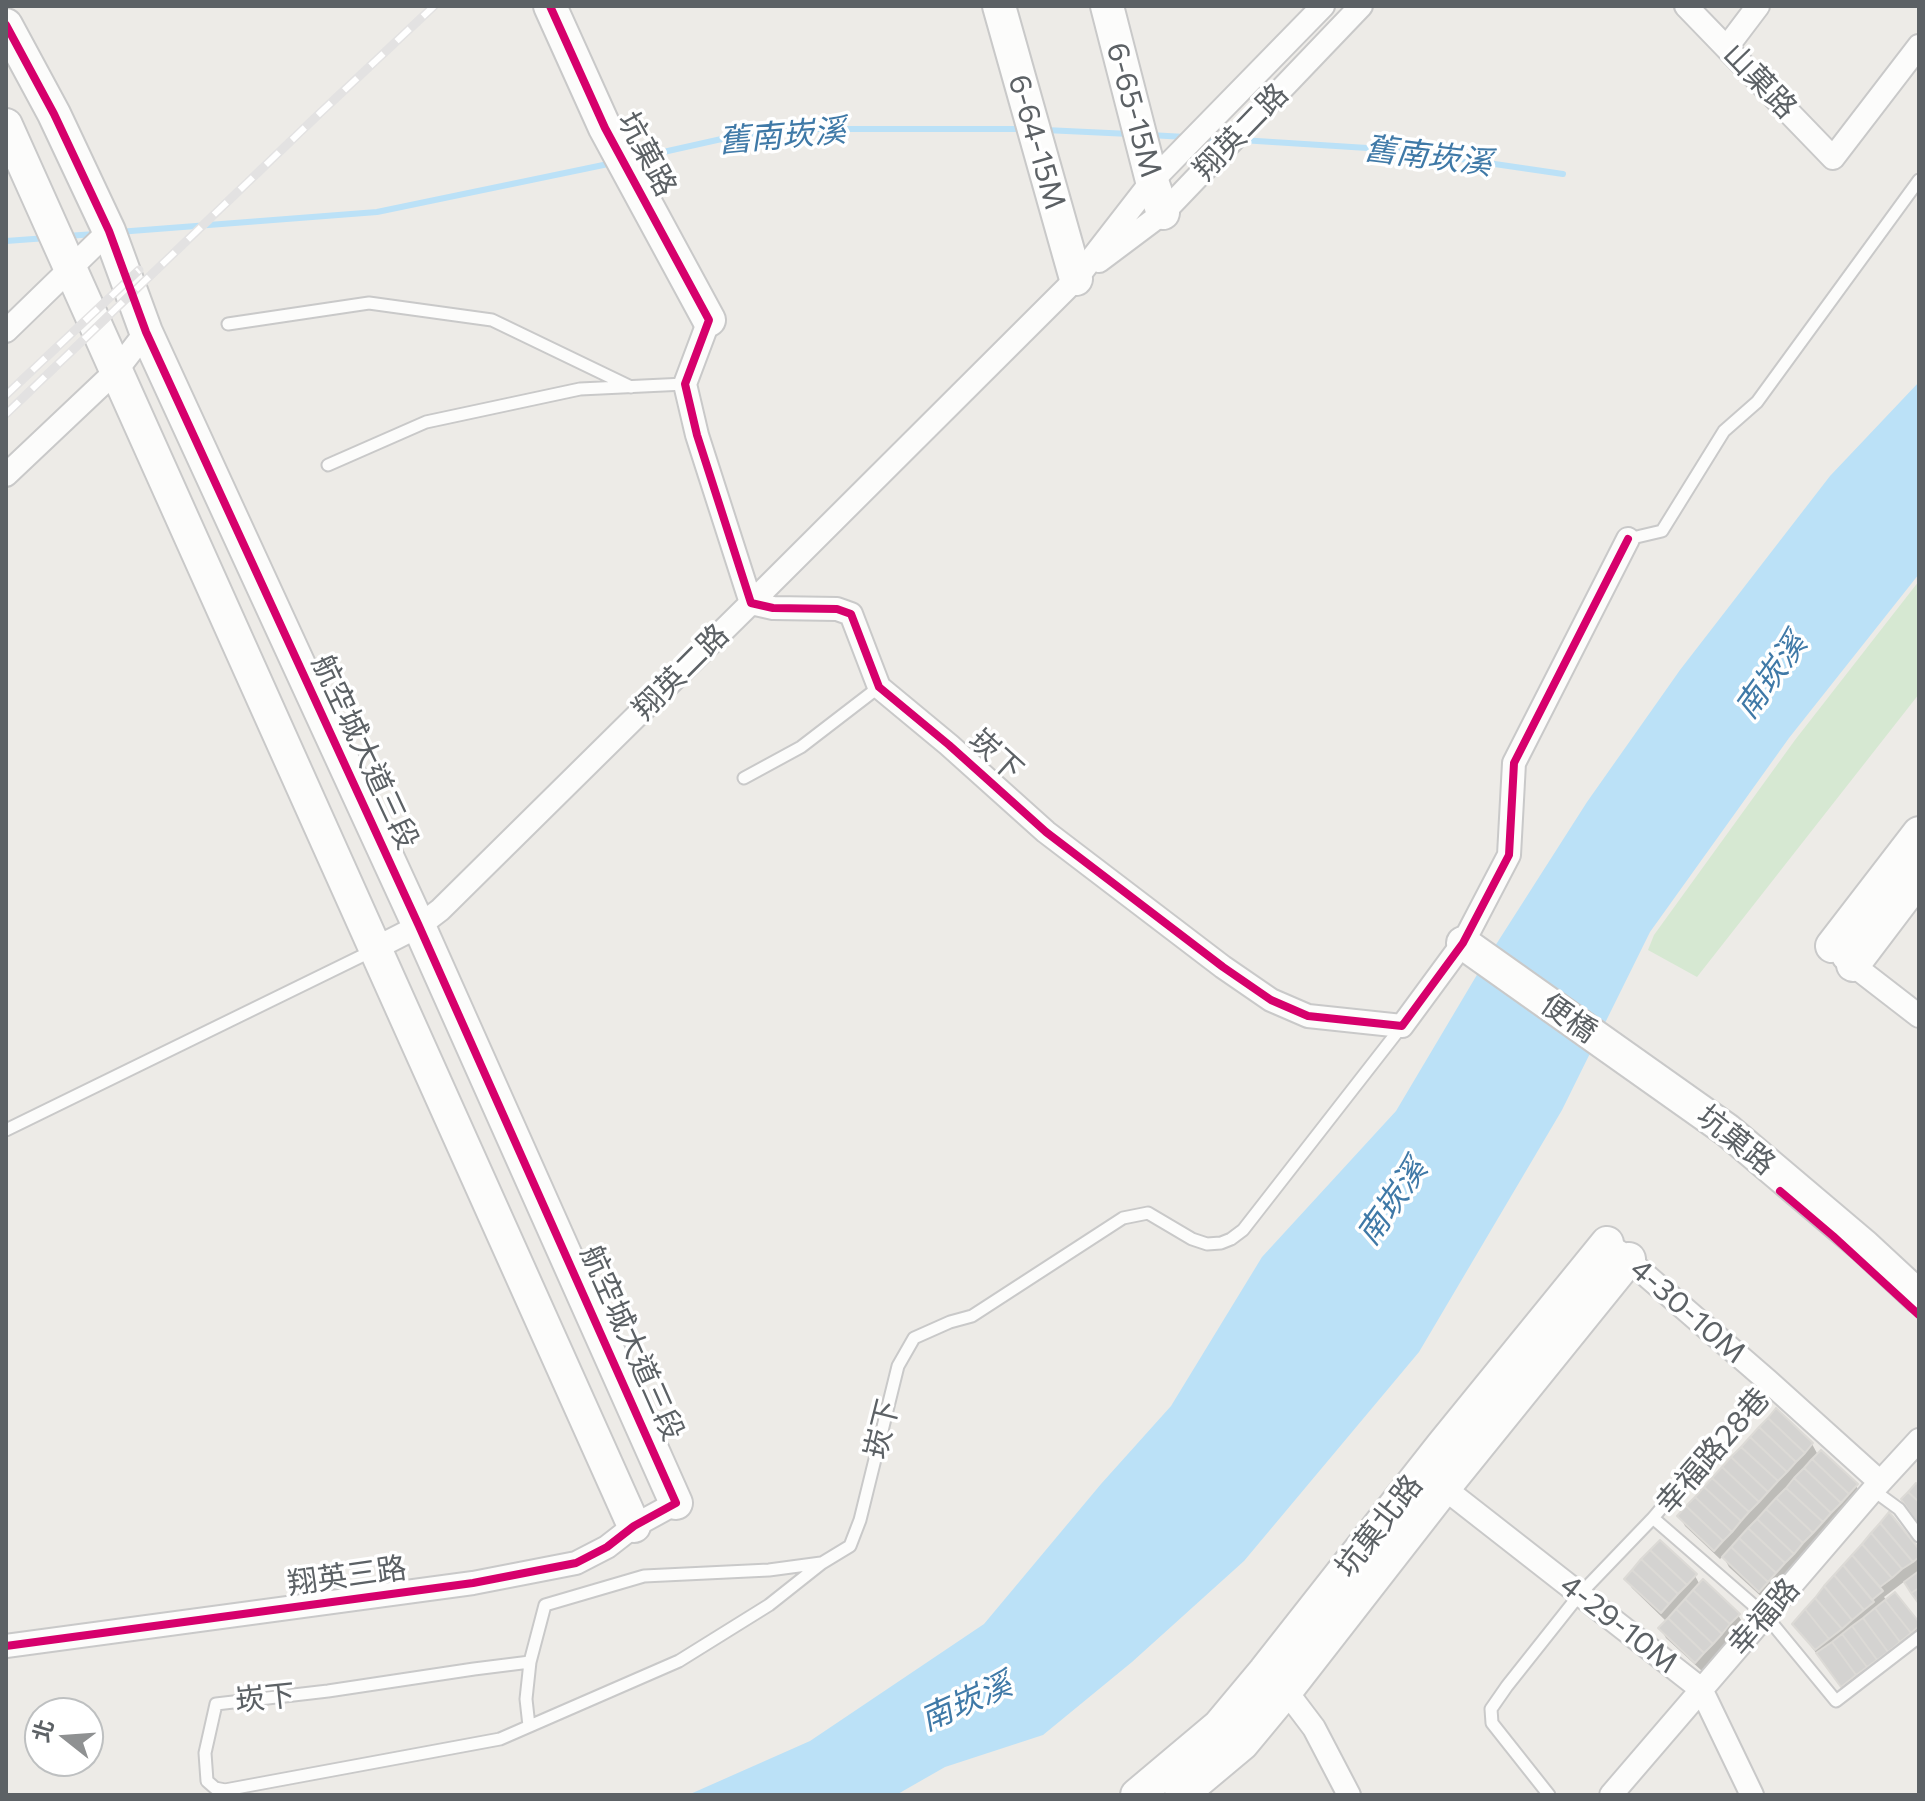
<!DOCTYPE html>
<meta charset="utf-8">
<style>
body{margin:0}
#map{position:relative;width:1925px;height:1801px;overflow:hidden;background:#edebe7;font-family:Commissioner,"Noto Sans TC",sans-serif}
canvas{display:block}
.frame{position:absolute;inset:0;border:8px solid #5c6165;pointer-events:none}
.north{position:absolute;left:24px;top:1697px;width:80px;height:80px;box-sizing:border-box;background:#fff;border:2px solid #bec0c1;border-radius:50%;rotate:287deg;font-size:22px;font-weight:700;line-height:32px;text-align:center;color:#5c6165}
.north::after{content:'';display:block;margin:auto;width:28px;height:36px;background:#8f9192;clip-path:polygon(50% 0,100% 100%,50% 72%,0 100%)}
</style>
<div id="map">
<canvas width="1925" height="1801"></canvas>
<div class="frame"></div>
<div class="north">北</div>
</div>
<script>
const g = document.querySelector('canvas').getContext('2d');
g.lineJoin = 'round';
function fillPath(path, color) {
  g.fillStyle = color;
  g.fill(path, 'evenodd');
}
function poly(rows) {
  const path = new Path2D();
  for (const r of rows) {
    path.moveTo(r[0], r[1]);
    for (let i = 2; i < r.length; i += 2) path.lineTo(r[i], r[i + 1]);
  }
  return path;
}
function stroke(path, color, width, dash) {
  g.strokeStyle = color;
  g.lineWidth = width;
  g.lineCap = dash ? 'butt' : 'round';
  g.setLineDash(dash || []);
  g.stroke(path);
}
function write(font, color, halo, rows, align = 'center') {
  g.font = font + ' Commissioner,"Noto Sans TC",sans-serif';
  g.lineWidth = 7;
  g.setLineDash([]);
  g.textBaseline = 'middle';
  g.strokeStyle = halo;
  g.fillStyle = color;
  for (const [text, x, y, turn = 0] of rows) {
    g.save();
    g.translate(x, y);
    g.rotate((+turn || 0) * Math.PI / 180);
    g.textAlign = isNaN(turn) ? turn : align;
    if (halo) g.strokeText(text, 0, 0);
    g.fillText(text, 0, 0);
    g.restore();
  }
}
const green = poly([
 [1919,581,1919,694,1697,977,1648,950,1654,935,1795,740]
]);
const water = poly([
 [1919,382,1919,574,1789,738,1650,932,1562,1110,1419,1352,1244,1561,1132,1662,1043,1735,945,1767,896,1795,688,1795,810,1741,984,1624,1101,1484,1171,1406,1262,1257,1396,1111,1481,968,1587,802,1680,670,1830,476]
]);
const shadow = poly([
 [1812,1444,1818,1455,1821,1453,1856,1486,1862,1495,1765,1600,1729,1567,1723,1556,1720,1559,1685,1526,1680,1516],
 [1889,1516,1919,1552,1919,1603,1905,1581,1884,1597,1887,1601,1919,1625,1919,1640,1848,1695,1794,1624],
 [1695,1576,1700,1585,1738,1615,1744,1625,1702,1671,1666,1638,1661,1629,1667,1622,1632,1588,1626,1579]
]);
const stream = poly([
 [1045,130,1130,134],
 [1149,135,1186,137],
 [1201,138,1226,139],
 [1241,140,1399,150,1563,174],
 [632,159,735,136,795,129,1022,129],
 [118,232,377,212,613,163],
 [67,236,95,234],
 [6,241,47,238]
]);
const building = poly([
 [1776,1408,1813,1443,1805,1453,1768,1418,1776,1408],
 [1768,1418,1805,1453,1796,1462,1759,1427,1768,1418],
 [1759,1427,1796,1462,1787,1472,1750,1437,1759,1427],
 [1750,1437,1787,1472,1778,1481,1741,1447,1750,1437],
 [1741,1447,1778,1481,1768,1492,1731,1457,1741,1447],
 [1821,1450,1858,1484,1849,1494,1812,1459,1821,1450],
 [1731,1457,1768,1492,1759,1502,1722,1467,1731,1457],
 [1812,1459,1849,1494,1841,1503,1804,1468,1812,1459],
 [1722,1467,1759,1502,1749,1512,1712,1478,1722,1467],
 [1804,1468,1841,1503,1831,1513,1794,1478,1804,1468],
 [1712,1478,1749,1512,1741,1521,1704,1487,1712,1478],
 [1794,1478,1831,1513,1823,1522,1786,1488,1794,1478],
 [1916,1483,1919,1485,1919,1502,1908,1492,1916,1483],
 [1704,1487,1741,1521,1732,1532,1695,1497,1704,1487],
 [1786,1488,1823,1522,1813,1533,1776,1498,1786,1488],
 [1908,1492,1919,1502,1919,1526,1901,1499,1908,1492],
 [1695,1497,1732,1532,1723,1541,1686,1506,1695,1497],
 [1776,1498,1813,1533,1803,1543,1766,1509,1776,1498],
 [1686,1506,1723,1541,1714,1551,1677,1516,1686,1506],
 [1766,1509,1803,1543,1794,1554,1757,1519,1766,1509],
 [1889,1512,1919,1549,1919,1557,1913,1562,1880,1523,1889,1512],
 [1757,1519,1794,1554,1785,1563,1748,1528,1757,1519],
 [1880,1523,1913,1562,1902,1569,1871,1533,1880,1523],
 [1748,1528,1785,1563,1776,1573,1739,1538,1748,1528],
 [1871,1533,1902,1569,1892,1578,1862,1544,1871,1533],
 [1739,1538,1776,1573,1768,1582,1731,1547,1739,1538],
 [1660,1540,1697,1574,1687,1585,1650,1550,1660,1540],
 [1862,1544,1892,1578,1880,1587,1852,1555,1862,1544],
 [1731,1547,1768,1582,1759,1592,1722,1557,1731,1547],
 [1650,1550,1687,1585,1678,1594,1641,1559,1650,1550],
 [1852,1555,1883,1591,1872,1600,1843,1565,1852,1555],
 [1641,1559,1678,1594,1669,1604,1632,1570,1641,1559],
 [1843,1565,1874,1602,1864,1610,1834,1575,1843,1565],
 [1632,1570,1669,1604,1661,1613,1624,1579,1632,1570],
 [1919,1571,1919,1588,1911,1593,1904,1582,1919,1571],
 [1834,1575,1864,1610,1852,1620,1824,1586,1834,1575],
 [1703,1579,1740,1614,1730,1624,1693,1590,1703,1579],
 [1824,1586,1852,1620,1842,1629,1815,1598,1824,1586],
 [1919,1588,1919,1604,1911,1593,1919,1588],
 [1693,1590,1730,1624,1722,1634,1685,1599,1693,1590],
 [1895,1592,1919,1622,1919,1626,1911,1633,1885,1600,1895,1592],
 [1815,1598,1842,1629,1829,1639,1805,1609,1815,1598],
 [1685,1599,1722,1634,1713,1644,1676,1609,1685,1599],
 [1885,1600,1911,1633,1900,1642,1875,1608,1885,1600],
 [1875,1608,1900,1642,1888,1652,1863,1618,1875,1608],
 [1676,1609,1713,1644,1704,1653,1668,1618,1676,1609],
 [1805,1609,1829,1639,1815,1650,1792,1624,1805,1609],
 [1668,1618,1704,1653,1695,1663,1658,1628,1668,1618],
 [1863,1618,1888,1652,1877,1660,1852,1626,1863,1618],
 [1852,1626,1877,1660,1867,1667,1842,1634,1852,1626],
 [1842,1634,1867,1667,1856,1675,1832,1642,1842,1634],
 [1832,1642,1856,1675,1841,1687,1816,1653,1832,1642]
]);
const lane = poly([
 [228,324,369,303,492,320,631,387],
 [328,465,426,422,580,389,685,384],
 [1628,539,1662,531,1724,431,1757,402,1919,180],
 [744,778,801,747,879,687],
 [6,1130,372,951],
 [1768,1381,1653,1518,1766,1616,1836,1701,1919,1637],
 [1873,1490,1899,1509,1919,1536],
 [530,1662,474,1669,328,1691,216,1704,205,1753,207,1781,215,1788,225,1790,500,1739,679,1661,769,1605,822,1563,850,1546,860,1520,898,1366,914,1338,950,1322,972,1316,1123,1218,1148,1213,1192,1239,1207,1244,1221,1243,1231,1239,1243,1230,1402,1026],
 [529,1726,526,1699,530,1662,545,1605,644,1576,769,1570,821,1563],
 [1549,1795,1492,1723,1491,1709,1507,1686,1580,1594,1653,1518]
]);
const street = poly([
 [1686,6,1833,158,1919,46],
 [1727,47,1758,6],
 [1099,261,1163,213,1361,6],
 [709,320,685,384,697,435,751,603,773,608,837,609,851,614,879,687,949,745,1046,832,1223,967,1271,1000,1308,1016,1402,1026,1463,943,1509,855,1514,763,1628,539],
 [6,331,109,231],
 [6,475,116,371,146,332],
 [376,948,419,926,440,910,751,603,1076,279,1152,181,1323,6],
 [1844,958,1919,1016],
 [1618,1251,1768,1381,1880,1482],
 [1444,1488,1701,1689,1752,1795],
 [6,1646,473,1583,576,1563,607,1547,634,1526,676,1503],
 [1277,1682,1286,1691,1314,1728,1349,1795],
 [1611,1795,1873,1490,1919,1440]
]);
const secondary = poly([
 [550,6,605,128,709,320],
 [999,6,1076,279],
 [1107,6,1152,181,1163,213],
 [6,25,54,114,109,231,146,332,419,926,676,1503],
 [6,125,634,1526],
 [1463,943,1727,1130,1864,1246,1919,1297],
 [1832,946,1919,833],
 [1853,965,1919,878],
 [1137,1795,1219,1726,1265,1671,1442,1446,1607,1243],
 [1181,1795,1242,1744,1286,1691,1444,1488,1629,1259]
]);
const rail = poly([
 [6,395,139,270],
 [6,414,320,113,434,6]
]);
const cycleway = poly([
 [550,6,605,128,709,320,685,384,697,435,751,603,773,608,837,609,851,614,879,687,949,745,1046,832,1223,967,1271,1000,1308,1016,1402,1026,1463,943,1509,855,1514,763,1628,539],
 [6,25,54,114,109,231,146,332,419,926,676,1503,634,1526,607,1547,576,1563,473,1583,6,1646],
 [1780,1191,1833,1236,1919,1315]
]);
const streetNames = [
 ["山菓路",1760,81,46],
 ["6-65-15M",1134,110,75],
 ["翔英二路",1241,132,-46],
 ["6-64-15M",1037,142,74],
 ["坑菓路",647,154,62],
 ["翔英二路",681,672,-45],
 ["航空城大道三段",365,752,65],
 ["崁下",996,755,42],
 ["便橋",1569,1018,35],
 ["坑菓路",1736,1140,39],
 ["4-30-10M",1688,1311,41],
 ["航空城大道三段",632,1343,66],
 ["崁下",882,1429,-76],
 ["幸福路28巷",1713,1451,-49],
 ["坑菓北路",1379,1526,-52],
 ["翔英三路",347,1576,-8],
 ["幸福路",1764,1617,-49],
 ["4-29-10M",1619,1624,38],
 ["崁下",265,1698,-6]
];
const waterNames = [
 ["舊南崁溪",782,136,-5],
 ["舊南崁溪",1428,156,7],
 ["南崁溪",1771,676,-54],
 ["南崁溪",1392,1202,-55],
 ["南崁溪",966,1702,-24]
];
fillPath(green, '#d6e8d2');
fillPath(water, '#bbe1f7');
fillPath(shadow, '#0003');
stroke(stream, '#bbe1f7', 6);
fillPath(building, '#d4d3d1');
stroke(building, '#dcdad6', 2);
stroke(lane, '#c9c9c9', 15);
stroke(street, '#c9c9c9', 26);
stroke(secondary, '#c9c9c9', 36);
stroke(lane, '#fcfcfb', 11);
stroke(street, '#fcfcfb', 22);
stroke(secondary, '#fcfcfb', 32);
stroke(rail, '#e3e2e2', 9);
stroke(rail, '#fff', 6, [18]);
stroke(cycleway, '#d6006c', 8);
write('30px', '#5c6165', '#fff', streetNames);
write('italic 32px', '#3f79a7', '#fff', waterNames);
</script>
